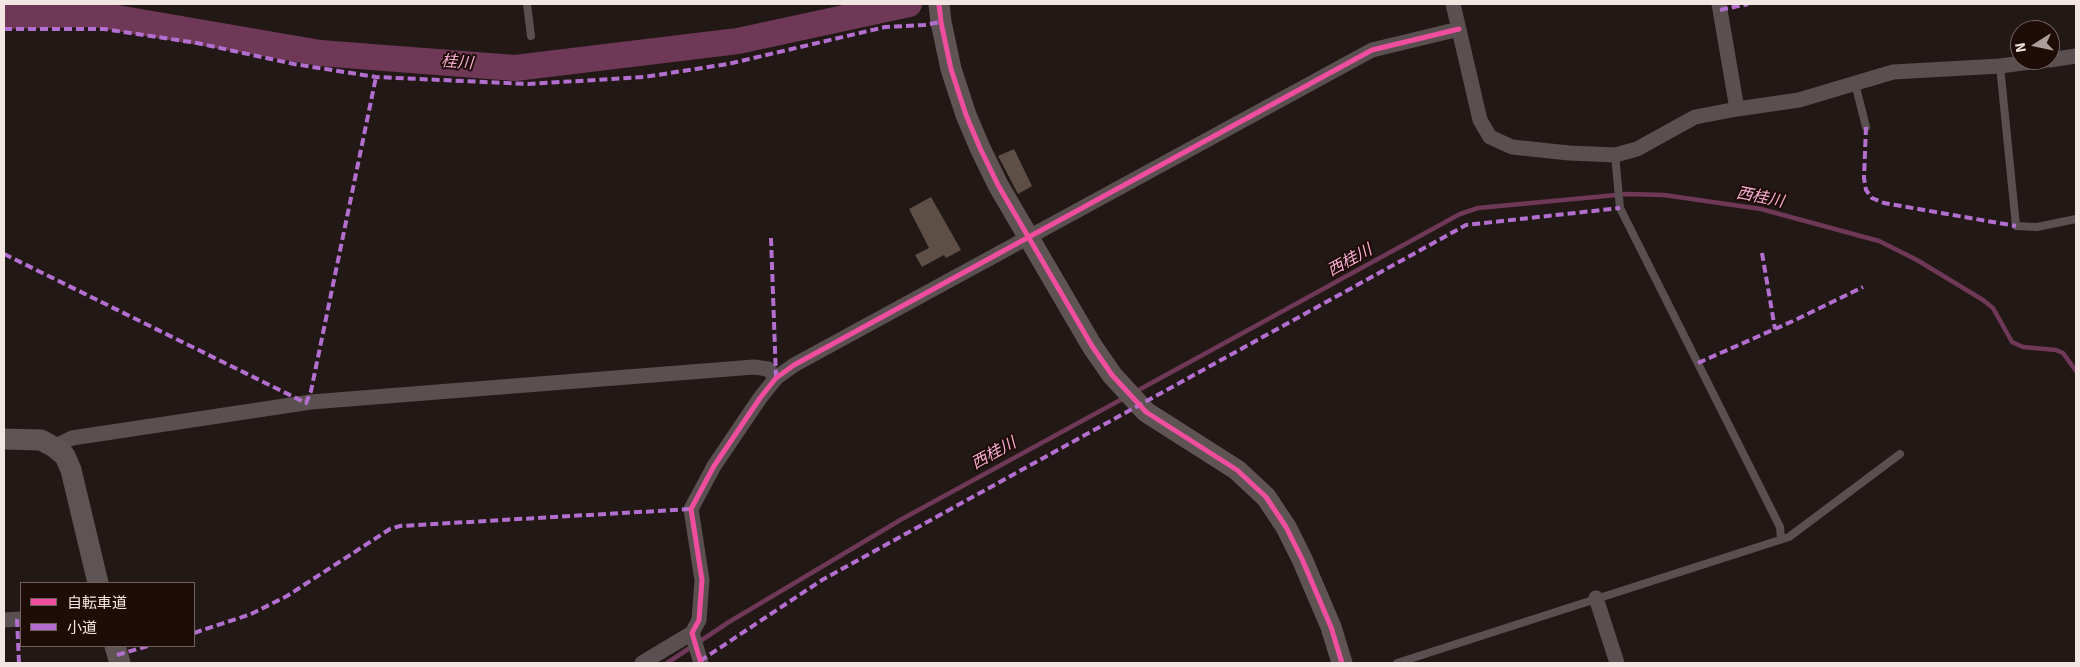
<!DOCTYPE html>
<meta charset="utf-8">
<style>
body{margin:0}
#map{position:relative;width:2080px;height:667px;overflow:hidden;background:#221816;font-family:Signika,"Noto Sans JP",sans-serif}
canvas{display:block}
.frame{position:absolute;inset:0;border:5px solid #f3e5e1;pointer-events:none}
.legend{position:absolute;left:20px;top:582px;width:175px;height:65px;box-sizing:border-box;background:#1e0c08;border:1px solid #73635f;margin:0;padding:6px 9px;list-style:none;font-size:15px;color:#f3e5e1}
.legend li{display:flex;align-items:center;gap:10px;height:25px}
.legend b{width:25px;border:1px solid #73635f}
.north{position:absolute;left:2010px;top:20px;width:50px;height:50px;box-sizing:border-box;background:#1e0c08;border:1px solid #73635f;border-radius:50%;rotate:260deg;font-size:14px;font-weight:700;line-height:20px;text-align:center;color:#f3e5e1}
.north::after{content:'';display:block;margin:auto;width:18px;height:22px;background:#aa9d9a;clip-path:polygon(50% 0,100% 100%,50% 72%,0 100%)}
</style>
<div id="map">
<canvas width="2080" height="667"></canvas>
<div class="frame"></div>
<ul class="legend">
<li><b style="height:6px;background:#ef4d9e"></b>自転車道</li>
<li><b style="height:6px;background:#b36fd0"></b>小道</li>
</ul>
<div class="north">N</div>
</div>
<script>
const g = document.querySelector('canvas').getContext('2d');
g.lineJoin = 'round';
function poly(rows) {
  const path = new Path2D();
  for (const r of rows) {
    path.moveTo(r[0], r[1]);
    for (let i = 2; i < r.length; i += 2) path.lineTo(r[i], r[i + 1]);
  }
  return path;
}
function stroke(path, color, width, dash) {
  g.strokeStyle = color;
  g.lineWidth = width;
  g.lineCap = dash ? 'butt' : 'round';
  g.setLineDash(dash || []);
  g.stroke(path);
}
function fillPath(path, color) {
  g.fillStyle = color;
  g.fill(path, 'evenodd');
}
function write(font, color, halo, rows, align = 'center') {
  g.font = font + ' Signika,"Noto Sans JP",sans-serif';
  g.lineWidth = 4;
  g.setLineDash([]);
  g.textBaseline = 'middle';
  g.strokeStyle = halo;
  g.fillStyle = color;
  for (const [text, x, y, turn = 0] of rows) {
    g.save();
    g.translate(x, y);
    g.rotate((+turn || 0) * Math.PI / 180);
    g.textAlign = isNaN(turn) ? turn : align;
    if (halo) g.strokeText(text, 0, 0);
    g.fillText(text, 0, 0);
    g.restore();
  }
}
const stream = poly([
 [1135,392,1460,214,1478,208,1627,194,1664,195,1761,209,1879,241,1917,260,1983,300,1993,308,2012,342,2023,347,2056,350,2063,353,2076,371],
 [667,663,729,622,902,519,1124,398]
]);
const river = poly([
 [4,16,94,14,320,53,515,68,738,41,909,4]
]);
const building = poly([
 [1014,149,1032,186,1018,194,998,156],
 [931,197,961,250,946,258,944,255,922,267,915,255,929,248,909,209]
]);
const lane = poly([
 [527,4,531,36],
 [2000,66,2016,226,2037,227,2076,219],
 [1855,83,1866,127],
 [1615,155,1620,208,1780,527,1781,539],
 [1397,663,1789,537,1900,454]
]);
const street = poly([
 [1453,4,1480,120,1490,137,1512,147,1569,153,1615,155,1637,149,1695,117,1737,109,1799,100,1893,72,2000,66,2046,60],
 [1719,4,1737,109],
 [2050,60,2076,56],
 [54,447,72,438,311,402,754,367,768,369,776,378],
 [1596,598,1617,663],
 [4,620,21,619],
 [642,663,692,633],
 [701,663,692,633,699,620,702,580,691,509,714,466,760,398,776,378,794,365,1372,50,1459,29]
]);
const secondary = poly([
 [939,4,941,22,951,69,966,115,980,148,998,185,1092,346,1112,375,1146,412,1237,470,1266,497,1286,527,1302,559,1331,627,1342,663],
 [4,439,41,440,54,447,65,456,71,470,98,583],
 [115,646,120,663]
]);
const quiet = poly([
 [1720,10,1748,4],
 [4,29,104,29,197,43,294,64,376,77,528,84,644,77,728,64,885,27,924,25,941,22],
 [1866,127,1864,178,1866,190,1872,198,1884,203,2016,226],
 [771,238,776,378],
 [1762,253,1775,329],
 [4,254,306,403,311,391,376,77],
 [1698,363,1793,321,1863,287],
 [17,619,19,663],
 [194,633,251,614,287,596,390,529,400,526,691,509],
 [117,655,148,646],
 [700,661,822,580,1466,225,1620,208]
]);
const cycleway = poly([
 [939,4,941,22,951,69,966,115,980,148,998,185,1092,346,1112,375,1146,412,1237,470,1266,497,1286,527,1302,559,1331,627,1342,663],
 [701,663,692,633,699,620,702,580,691,509,714,466,760,398,776,378,794,365,1372,50,1459,29]
]);
const waterNames = [
 ["桂川",457,63,4],
 ["西桂川",1760,198,11],
 ["西桂川",1350,261,-29],
 ["西桂川",994,454,-29]
];
stroke(stream, '#6e3856', 4.5);
stroke(river, '#6e3856', 26);
fillPath(building, '#5e4f46');
stroke(lane, '#5b5051', 8);
stroke(street, '#5b5051', 15);
stroke(secondary, '#5f5454', 21);
stroke(quiet, '#b36fd0', 4, [8, 4]);
stroke(cycleway, '#ef4d9e', 5);
write('italic 16px', '#f7aed3', '#1e0c08', waterNames);
</script>
